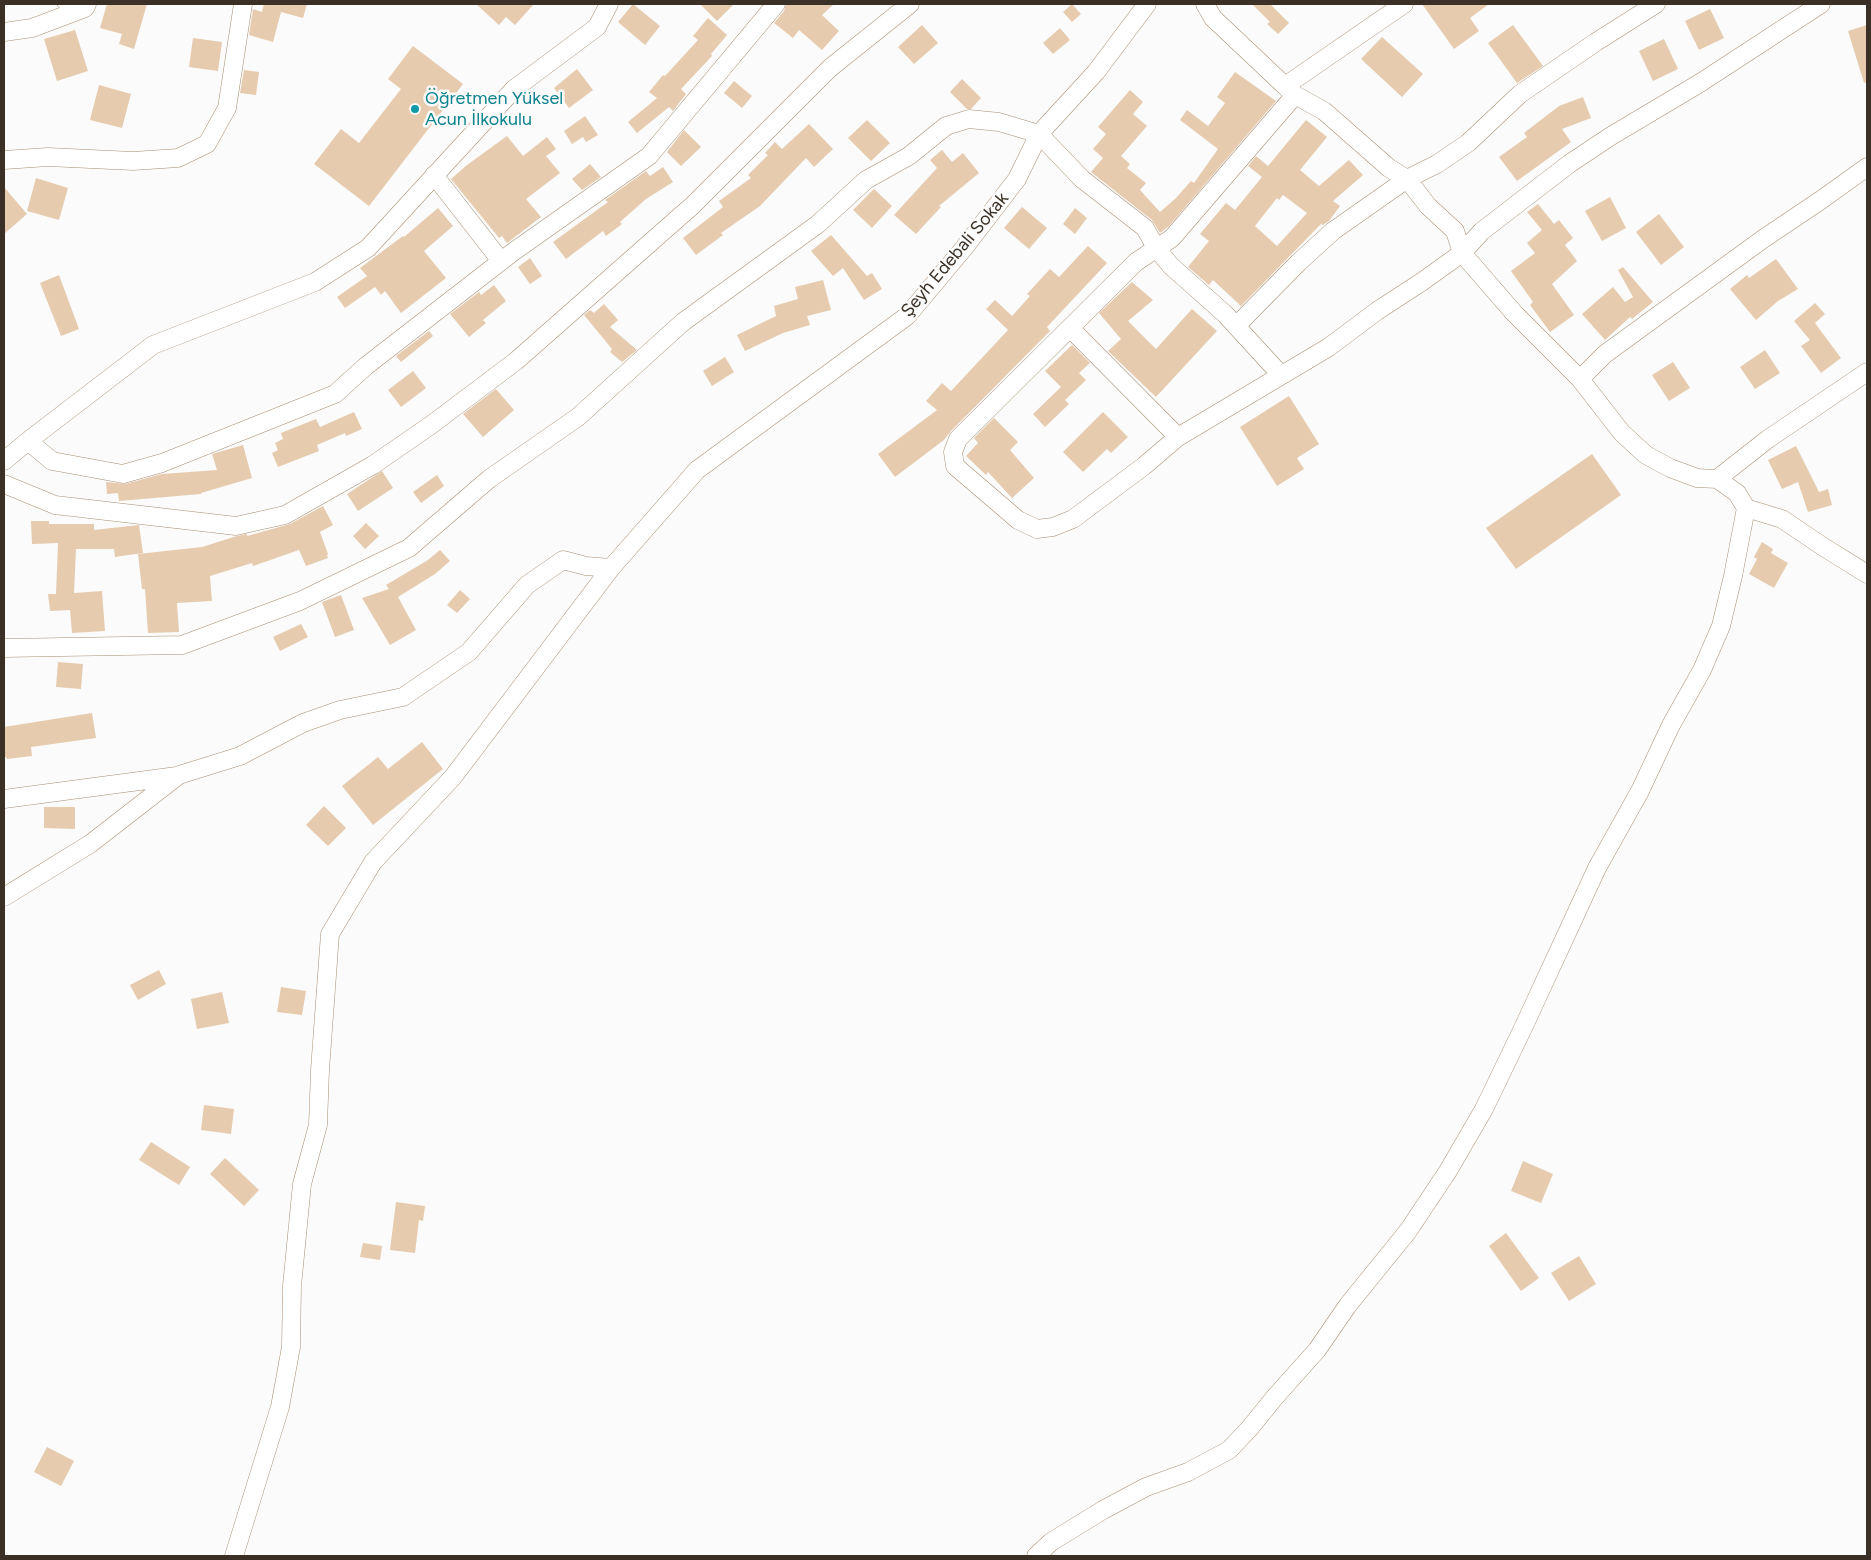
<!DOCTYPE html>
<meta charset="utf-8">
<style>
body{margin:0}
#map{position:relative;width:1871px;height:1560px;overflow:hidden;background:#fbfbfb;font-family:Figtree,sans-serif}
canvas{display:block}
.frame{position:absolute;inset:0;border:5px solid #3b3025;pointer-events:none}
</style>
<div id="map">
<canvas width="1871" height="1560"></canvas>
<div class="frame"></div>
</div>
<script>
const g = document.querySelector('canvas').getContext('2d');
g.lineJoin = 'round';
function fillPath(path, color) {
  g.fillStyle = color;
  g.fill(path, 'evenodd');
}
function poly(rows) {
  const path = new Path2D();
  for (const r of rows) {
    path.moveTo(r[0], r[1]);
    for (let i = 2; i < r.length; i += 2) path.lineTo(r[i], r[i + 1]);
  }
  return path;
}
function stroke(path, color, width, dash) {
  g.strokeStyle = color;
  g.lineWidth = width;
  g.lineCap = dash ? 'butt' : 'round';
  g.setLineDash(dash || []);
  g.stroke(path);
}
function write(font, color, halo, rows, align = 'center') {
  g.font = font + ' Figtree,sans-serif';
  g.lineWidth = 5;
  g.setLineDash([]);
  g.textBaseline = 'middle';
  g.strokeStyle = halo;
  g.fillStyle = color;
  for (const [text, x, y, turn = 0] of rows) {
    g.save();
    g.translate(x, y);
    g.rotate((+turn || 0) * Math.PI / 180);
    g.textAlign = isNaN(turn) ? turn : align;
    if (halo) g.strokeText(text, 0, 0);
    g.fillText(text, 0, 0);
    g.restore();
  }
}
const building = poly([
 [107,4,147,4,134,49,119,44,122,34,100,28],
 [264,4,307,4,303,18,281,12,273,42,249,35,253,9,262,12],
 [476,4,534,4,515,25,506,17,499,25],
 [633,4,660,26,645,45,618,22],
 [700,4,734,4,717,21],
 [786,4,834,4,822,15,839,31,822,50,799,30,793,38,774,23,784,11],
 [1072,4,1081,14,1072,22,1063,12],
 [1252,4,1270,4,1289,23,1278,34,1267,24,1270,22],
 [1422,4,1489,4,1470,18,1479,31,1454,49],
 [1710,9,1724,38,1699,50,1685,21],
 [708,18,727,35,711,54,712,56,681,89,686,94,673,111,669,107,637,133,628,122,657,98,649,92,663,75,665,76,698,40,693,36],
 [922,25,938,43,914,64,898,47],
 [1513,25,1543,66,1517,83,1488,43],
 [1867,25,1867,82,1864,83,1848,31],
 [1060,28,1070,40,1053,54,1043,43],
 [75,30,88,71,57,81,44,39],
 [1382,37,1423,74,1402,97,1361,59],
 [193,38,222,42,218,71,189,67],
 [1664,39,1678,69,1653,81,1639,51],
 [413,46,463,84,369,206,314,164,341,129,359,143,401,89,388,79],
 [577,69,593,90,569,108,554,88],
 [244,70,259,72,256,95,240,93],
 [1235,72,1276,101,1169,226,1160,233,1152,220,1091,172,1103,158,1093,149,1106,134,1098,127,1130,90,1143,102,1133,114,1147,126,1121,156,1130,164,1127,168,1146,183,1140,190,1160,212,1176,198,1191,181,1194,183,1218,149,1180,120,1187,110,1208,126,1225,103,1217,97],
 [962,79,981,98,971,109,967,109,950,92],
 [734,81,752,96,742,108,724,93],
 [99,85,131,94,122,128,90,120],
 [1583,97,1591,118,1562,129,1571,142,1517,181,1499,157,1527,137,1524,133,1559,106],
 [585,116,598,135,586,142,583,137,572,144,564,131],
 [867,120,890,143,871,161,848,138],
 [1306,120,1327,137,1300,170,1319,186,1349,160,1363,175,1333,201,1340,206,1329,221,1323,225,1321,224,1241,306,1213,280,1209,285,1188,267,1209,241,1200,234,1226,203,1235,210,1262,177,1248,166,1256,156,1268,166],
 [1283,195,1307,213,1277,246,1255,226,1277,198,1279,200],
 [809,124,833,149,814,167,806,158,760,206,721,233,723,235,696,255,683,238,723,207,719,201,751,178,748,175,768,155,765,153,775,142,782,149],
 [684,130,701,147,681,166,667,152],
 [507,136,523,156,547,137,556,149,546,156,560,173,526,199,541,217,507,243,502,236,499,238,451,179,467,165],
 [942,150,952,162,963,153,979,173,939,206,941,207,916,234,894,215,937,168,930,160],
 [590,164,601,177,582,190,572,179],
 [663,167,673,182,646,199,620,222,622,224,606,236,603,231,566,259,553,242,608,202,605,200,646,171,650,176],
 [36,178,68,188,59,220,27,211],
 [4,187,27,214,4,234],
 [874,189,892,206,872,228,853,210],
 [1610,197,1626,228,1602,241,1585,211],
 [1538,204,1554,224,1559,220,1573,238,1565,245,1577,261,1552,284,1574,315,1550,332,1530,305,1533,302,1511,271,1535,253,1527,243,1542,230,1527,212],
 [1022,207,1047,228,1029,249,1004,228],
 [438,208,453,226,424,251,446,278,401,313,385,291,381,295,375,287,345,308,337,297,367,276,360,268,403,236,404,237],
 [1075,208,1087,218,1075,234,1063,224],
 [1659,214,1684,247,1661,265,1636,232],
 [831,235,867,276,872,273,882,289,864,300,843,268,833,276,811,251],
 [1088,246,1107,263,1047,327,1050,331,951,431,944,440,895,477,878,454,937,410,926,401,942,383,951,391,1008,330,986,309,995,300,1012,316,1030,296,1027,294,1050,269,1059,277],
 [530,258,542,276,530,284,518,267],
 [1776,259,1798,289,1778,301,1756,320,1730,289,1747,275,1749,278],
 [1623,267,1653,302,1632,319,1630,317,1605,340,1582,314,1613,287,1625,302,1633,297,1618,270],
 [59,275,79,329,61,336,40,283],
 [823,280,831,310,807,316,810,325,783,333,745,351,737,335,776,316,774,306,798,299,795,287],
 [1132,282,1153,300,1128,321,1156,349,1192,309,1217,331,1156,397,1108,351,1121,339,1099,313],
 [494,285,506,301,483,320,486,323,469,337,450,314,479,292,481,295],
 [1815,303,1825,314,1815,323,1841,358,1821,373,1801,346,1810,340,1794,321],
 [604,304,618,320,610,327,637,350,622,362,610,352,612,349,584,315,590,310,594,313],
 [429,331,433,336,401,362,396,356],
 [1072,345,1090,363,1079,373,1086,380,1065,400,1069,404,1045,427,1033,414,1061,387,1045,371],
 [1765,350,1780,373,1755,389,1740,367],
 [725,357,734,372,712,386,703,371],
 [1673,362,1690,388,1669,401,1652,375],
 [413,371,426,388,401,407,388,390],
 [496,389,514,410,483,437,463,414],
 [1289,396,1319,444,1297,458,1304,469,1277,486,1240,427],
 [354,412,362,429,346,436,345,433,317,445,319,451,278,467,272,453,278,450,275,443,283,439,281,433,316,419,320,427],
 [1103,412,1128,437,1111,453,1107,449,1083,472,1063,452],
 [994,418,1018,442,1010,450,1034,478,1012,498,988,472,986,475,966,456,978,443,974,438],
 [243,445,252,478,201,493,201,494,119,501,118,493,107,494,106,482,125,484,162,474,217,470,212,454],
 [1796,446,1819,492,1828,489,1832,505,1808,512,1798,482,1782,489,1768,460],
 [1592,454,1621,495,1516,569,1486,528],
 [382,471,393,488,358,511,347,494],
 [437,475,444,486,421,503,413,492],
 [323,506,333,525,320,532,328,554,327,555,328,558,306,566,299,550,253,566,252,563,210,576,212,601,177,603,179,632,148,633,145,589,142,589,138,554,202,547,237,536,247,534,247,536,290,524],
 [31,521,49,521,49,524,94,524,94,530,139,525,143,553,115,557,114,549,76,549,74,593,102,591,105,631,72,633,70,610,50,611,48,594,56,594,58,543,32,544],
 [366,523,379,536,365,549,353,536],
 [1762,542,1773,549,1771,553,1788,563,1774,588,1749,574,1757,559,1754,557],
 [440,550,450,561,435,574,398,597,416,630,390,645,362,598,389,589,386,585,428,560],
 [460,590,470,599,457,613,447,605],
 [341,595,354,630,335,637,322,602],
 [301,624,308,637,280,651,273,637],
 [58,662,83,664,81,689,56,687],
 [92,713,96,738,31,747,32,756,7,759,6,757,4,757,4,727],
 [422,742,443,769,373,825,342,786,378,757,388,769],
 [324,806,346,828,328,846,306,825],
 [44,807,75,807,75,829,44,828],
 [159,970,166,984,138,1000,130,985],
 [281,987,306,991,302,1015,277,1012],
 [222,992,229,1023,197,1029,191,999],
 [204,1105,234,1109,231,1134,201,1130],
 [151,1142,190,1167,179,1185,139,1160],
 [225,1158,259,1190,244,1206,210,1174],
 [1523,1161,1553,1174,1541,1203,1511,1191],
 [396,1202,425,1206,423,1221,419,1220,415,1253,390,1250],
 [1506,1233,1539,1278,1521,1291,1489,1246],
 [363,1243,382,1246,380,1260,360,1257],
 [1579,1256,1596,1284,1569,1301,1551,1273],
 [47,1447,74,1461,61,1486,34,1472]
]);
const lane = poly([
 [62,4,79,7]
]);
const street = poly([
 [4,32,32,28,85,8,87,4],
 [1285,86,1404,4],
 [1295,95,1172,238,1136,262,958,439,953,452,955,466,1018,520,1037,529,1053,527,1073,519,1144,466,1178,437,1329,347,1377,311,1423,281,1462,253,1482,231,1569,164,1611,136,1700,83,1821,4],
 [4,160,48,157,133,161,178,158,207,144,227,108,243,4],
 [434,175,501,261],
 [1236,326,1299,262,1333,231,1407,179,1437,164,1468,143,1520,94,1596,42,1656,4],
 [1070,328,1178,437],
 [1580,379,1605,354,1763,239,1821,200,1867,167],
 [28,441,52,461,123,474,162,463,335,394,366,366,513,252,649,156,776,4],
 [4,461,28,441,153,345,315,282,368,248,514,89,597,27,609,4],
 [1717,479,1768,439,1867,372],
 [4,484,55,505,236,526,285,515,373,465,431,425,516,361,693,205,830,68,910,4],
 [1746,508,1782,519,1822,546,1867,574],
 [4,648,182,645,300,601,409,548,489,479,578,417,683,322,818,224,866,180,909,156,946,126,969,119,999,122,1039,134,1082,179,1145,228,1156,248,1171,266,1225,314,1281,375],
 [4,799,177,776],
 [4,897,90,844,179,775,240,756,303,723,340,710,403,697,469,652,527,585,563,560,586,566,611,568],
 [234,1556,280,1407,291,1347,292,1286,302,1184,318,1125,320,1070,330,934,373,862,453,777,611,568,697,470,907,316,964,248,1017,179,1039,134,1096,72,1147,4],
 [1036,1556,1051,1542,1103,1510,1146,1487,1188,1472,1229,1450,1249,1429,1275,1397,1317,1350,1348,1305,1408,1231,1448,1171,1484,1109,1524,1026,1597,868,1640,791,1671,725,1702,670,1721,626,1733,576,1746,508,1737,493,1717,479,1697,478,1670,468,1646,455,1622,433,1580,379,1514,313,1462,253,1455,231,1428,206,1407,179,1389,168,1324,111,1295,95,1285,86,1213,18,1205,4]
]);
const markers = [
 [415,109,5,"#0f9aa8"]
];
const cultureNames = [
 ["Öğretmen Yüksel",425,99],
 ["Acun İlkokulu",425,120]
];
const streetNames = [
 ["Şeyh Edebali Sokak",955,255,-50]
];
fillPath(building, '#e6cbae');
stroke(lane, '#a88e73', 10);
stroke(street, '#a88e73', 19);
stroke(lane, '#fff', 9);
stroke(street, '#fff', 18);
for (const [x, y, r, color] of markers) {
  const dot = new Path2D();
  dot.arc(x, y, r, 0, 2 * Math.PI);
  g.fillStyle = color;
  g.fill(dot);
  stroke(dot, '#fbfbfb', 2);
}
write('18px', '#0d838f', '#fbfbfb', cultureNames, 'left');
write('18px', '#3b3025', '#fbfbfb', streetNames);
</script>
